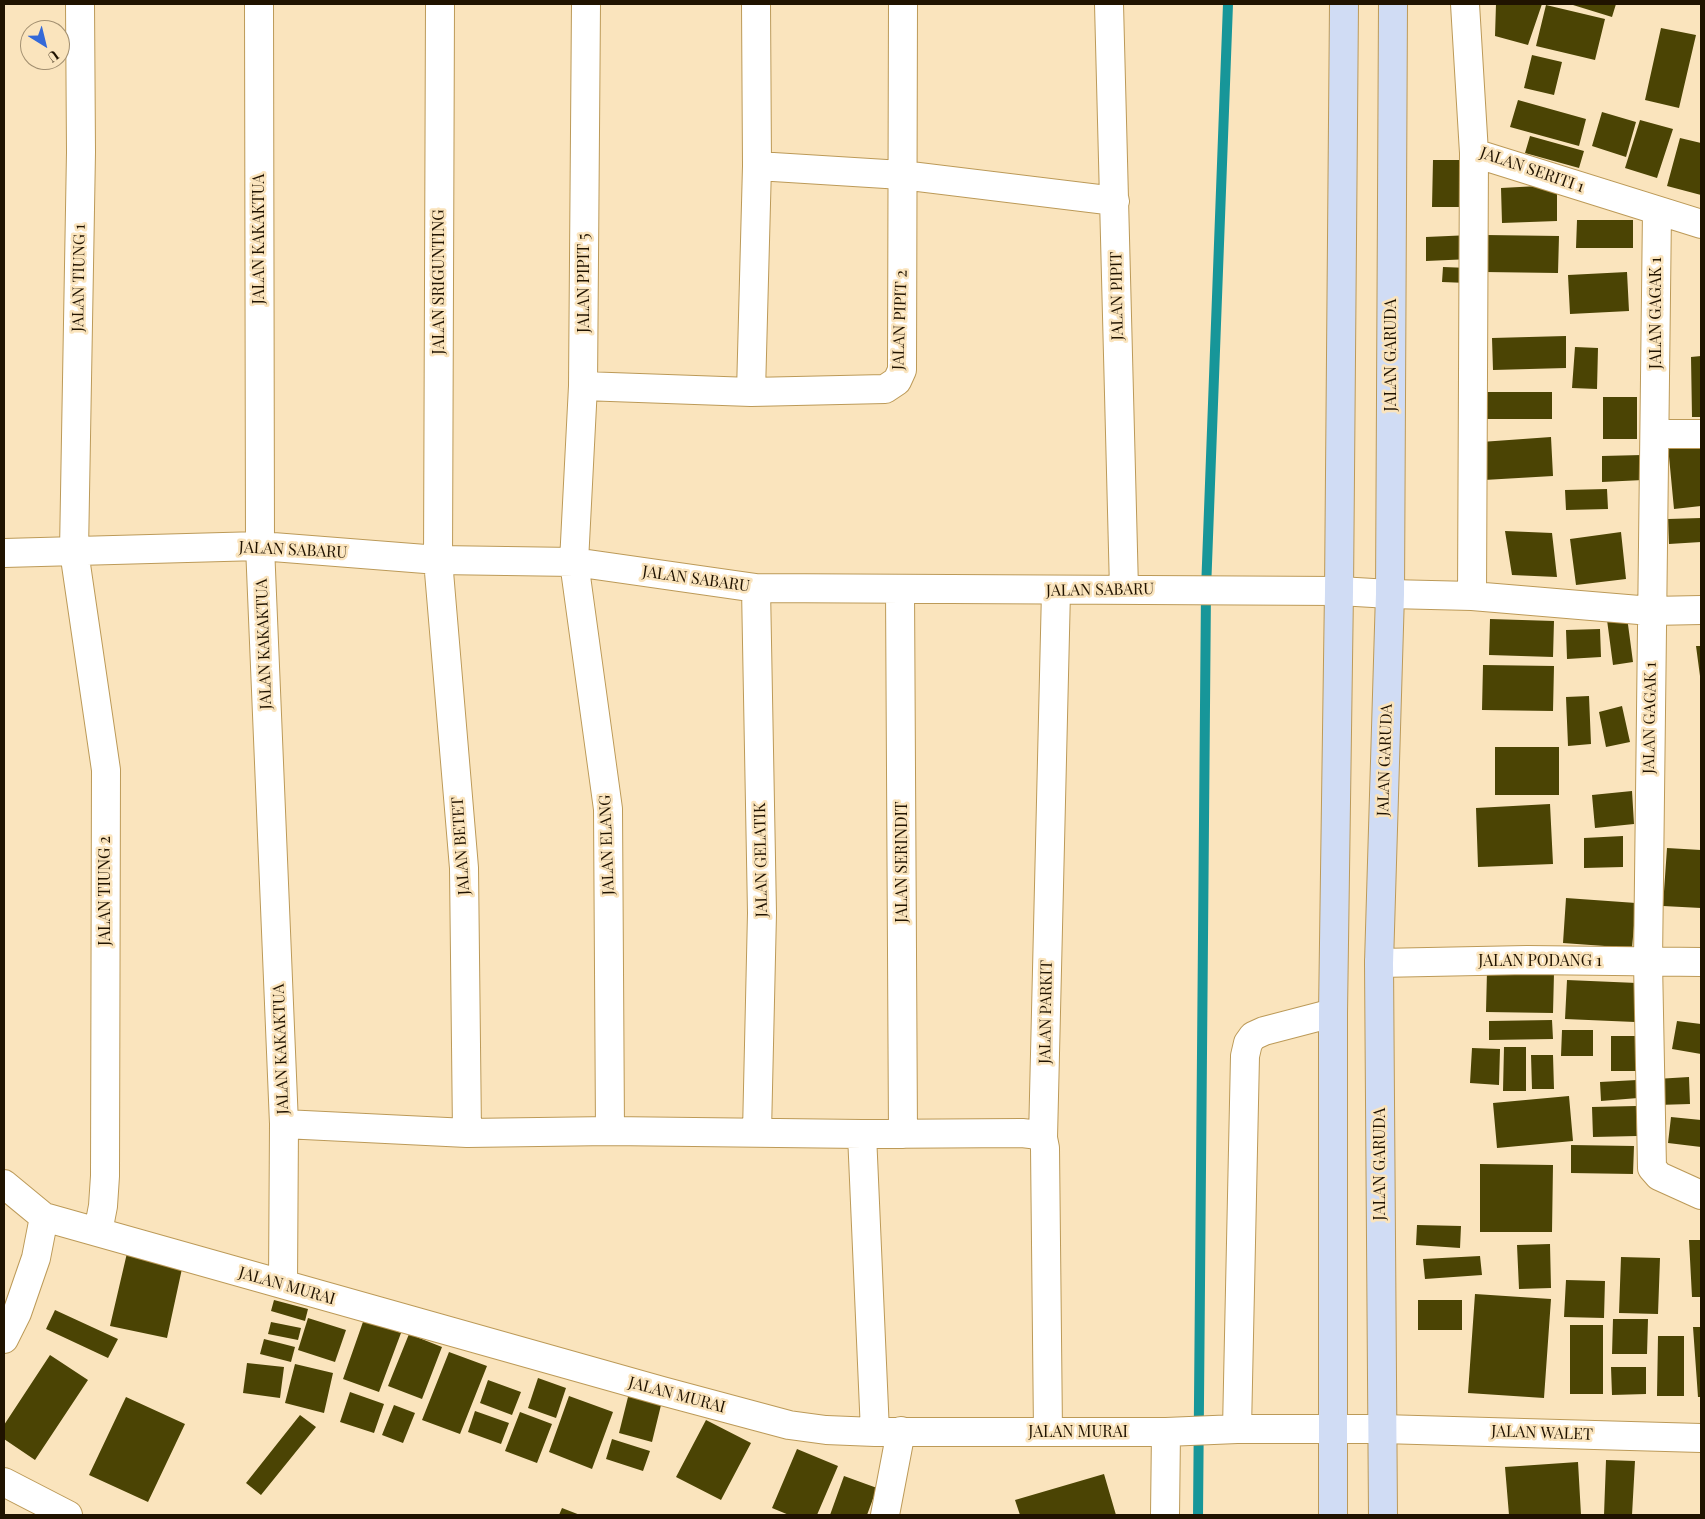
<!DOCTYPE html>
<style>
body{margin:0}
#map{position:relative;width:1705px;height:1519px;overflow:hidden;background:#fae4bd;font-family:"Playfair Display",serif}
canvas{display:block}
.frame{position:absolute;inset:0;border:5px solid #201300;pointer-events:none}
.north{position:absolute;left:20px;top:20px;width:50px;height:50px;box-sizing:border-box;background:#fae4bd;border:1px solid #a39071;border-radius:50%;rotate:144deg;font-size:14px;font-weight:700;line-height:20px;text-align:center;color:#201300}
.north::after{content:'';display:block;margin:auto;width:18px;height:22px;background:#3469d8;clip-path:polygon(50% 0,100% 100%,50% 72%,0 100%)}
</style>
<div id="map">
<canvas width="1705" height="1519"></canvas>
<div class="frame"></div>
<div class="north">U</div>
</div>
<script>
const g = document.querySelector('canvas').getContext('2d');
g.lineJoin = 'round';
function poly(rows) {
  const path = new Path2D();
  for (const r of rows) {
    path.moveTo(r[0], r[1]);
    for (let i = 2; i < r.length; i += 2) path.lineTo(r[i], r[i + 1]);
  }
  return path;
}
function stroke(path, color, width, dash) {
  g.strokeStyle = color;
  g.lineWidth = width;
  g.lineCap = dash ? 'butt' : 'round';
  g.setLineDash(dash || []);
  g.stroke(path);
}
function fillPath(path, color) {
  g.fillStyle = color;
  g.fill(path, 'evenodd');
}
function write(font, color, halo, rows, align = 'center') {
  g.font = font + ' "Playfair Display",serif';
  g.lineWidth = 5;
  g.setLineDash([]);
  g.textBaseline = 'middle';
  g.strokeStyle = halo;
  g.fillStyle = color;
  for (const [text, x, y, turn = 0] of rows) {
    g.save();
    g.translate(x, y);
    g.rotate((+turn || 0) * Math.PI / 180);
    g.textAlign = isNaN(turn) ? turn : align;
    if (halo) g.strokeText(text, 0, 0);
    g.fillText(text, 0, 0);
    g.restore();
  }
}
const stream = poly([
 [1198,1515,1206,590,1228,4]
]);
const building = poly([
 [1496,4,1542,4,1528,45,1495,36],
 [1574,4,1616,4,1612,17,1573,5],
 [1546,5,1605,19,1595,60,1536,46],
 [1661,28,1696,35,1679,108,1645,100],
 [1532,55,1562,62,1554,95,1524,88],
 [1518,100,1586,119,1579,146,1510,127],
 [1602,112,1636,122,1626,157,1592,146],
 [1640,120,1673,129,1657,178,1625,168],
 [1530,136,1584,151,1579,168,1525,153],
 [1680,138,1701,143,1701,195,1667,186],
 [1433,160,1470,160,1470,207,1432,207],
 [1557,185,1557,221,1502,223,1501,188],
 [1577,220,1633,220,1633,248,1576,248],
 [1471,235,1471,259,1426,261,1426,237],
 [1486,235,1559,236,1558,273,1485,272],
 [1443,267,1469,268,1468,283,1442,282],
 [1627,272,1629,311,1570,314,1568,275],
 [1566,336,1566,368,1493,370,1492,338],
 [1575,347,1598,348,1597,389,1572,388],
 [1701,356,1701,417,1692,417,1691,357],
 [1482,392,1552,392,1552,419,1482,419],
 [1603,397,1637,397,1637,439,1603,439],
 [1551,437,1553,476,1484,480,1481,442],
 [1701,443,1701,506,1674,509,1668,446],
 [1642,455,1643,480,1602,482,1602,456],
 [1607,489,1608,509,1566,510,1565,490],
 [1701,518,1701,542,1669,544,1668,519],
 [1505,531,1552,533,1557,577,1512,575],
 [1621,532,1626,579,1576,585,1570,539],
 [1627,617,1633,662,1613,665,1607,620],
 [1490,619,1554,621,1553,657,1489,655],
 [1600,629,1601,657,1567,659,1566,630],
 [1696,646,1701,646,1701,676,1700,676],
 [1483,665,1554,666,1553,711,1482,710],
 [1589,696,1591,744,1568,746,1566,697],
 [1622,706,1630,742,1606,747,1599,712],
 [1495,747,1559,747,1559,795,1495,795],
 [1632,791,1634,824,1595,828,1592,795],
 [1550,804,1553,864,1478,867,1476,808],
 [1623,836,1623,867,1584,868,1584,838],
 [1667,848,1701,850,1701,908,1663,906],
 [1566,898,1636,903,1632,948,1563,943],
 [1487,971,1554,973,1553,1013,1486,1012],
 [1567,980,1637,983,1635,1022,1565,1019],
 [1552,1020,1553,1039,1489,1040,1489,1021],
 [1677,1021,1701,1024,1701,1054,1672,1049],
 [1562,1030,1593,1030,1593,1056,1561,1056],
 [1611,1036,1641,1036,1641,1071,1611,1071],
 [1504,1047,1526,1047,1526,1091,1503,1091],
 [1472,1048,1500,1049,1499,1085,1470,1083],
 [1531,1055,1553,1055,1554,1089,1532,1089],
 [1689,1077,1690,1104,1657,1105,1656,1079],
 [1637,1080,1638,1098,1601,1101,1600,1082],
 [1569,1096,1573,1141,1497,1148,1493,1103],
 [1636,1106,1637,1136,1593,1137,1592,1107],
 [1671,1117,1701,1120,1701,1147,1668,1143],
 [1571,1145,1634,1146,1633,1174,1571,1173],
 [1480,1164,1553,1165,1552,1232,1480,1232],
 [1417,1225,1461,1226,1460,1248,1416,1245],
 [1689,1240,1701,1240,1701,1297,1692,1297],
 [1550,1244,1551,1288,1519,1289,1517,1245],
 [127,1253,183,1264,167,1338,110,1326],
 [1480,1256,1482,1275,1425,1279,1423,1259],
 [1621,1257,1660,1258,1658,1314,1619,1313],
 [1566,1280,1605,1281,1604,1318,1564,1317],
 [1475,1294,1551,1299,1544,1398,1468,1393],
 [274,1300,308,1309,305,1321,271,1311],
 [1418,1300,1462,1300,1462,1330,1418,1330],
 [55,1310,118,1339,108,1358,46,1329],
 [308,1318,346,1330,335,1362,298,1350],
 [364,1319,401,1333,379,1392,343,1379],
 [1613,1319,1648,1319,1647,1354,1612,1354],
 [271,1322,301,1328,298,1340,268,1334],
 [1570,1325,1603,1325,1603,1394,1570,1394],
 [1693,1327,1701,1327,1701,1397,1698,1397],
 [409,1334,442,1347,422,1399,388,1386],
 [1658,1336,1684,1336,1684,1396,1657,1396],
 [264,1339,295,1347,291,1362,260,1354],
 [449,1352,487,1366,460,1434,422,1420],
 [50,1355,88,1380,35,1460,4,1439,4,1425],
 [247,1363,284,1367,280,1398,243,1393],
 [295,1364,333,1373,324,1413,285,1403],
 [1611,1367,1646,1367,1646,1394,1612,1395],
 [538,1378,566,1388,556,1418,528,1408],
 [488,1380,521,1392,512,1415,480,1403],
 [350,1392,384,1404,374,1433,340,1422],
 [629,1393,662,1401,652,1442,619,1433],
 [569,1396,613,1412,592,1469,549,1452],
 [126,1397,185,1424,148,1502,89,1475],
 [394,1405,415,1413,403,1443,382,1435],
 [475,1411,509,1423,501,1444,468,1432],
 [520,1412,552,1424,537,1463,505,1451],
 [300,1415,316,1427,261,1495,246,1483],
 [706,1420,751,1443,721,1500,676,1477],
 [612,1439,650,1451,643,1471,606,1459],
 [797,1449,838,1466,817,1515,789,1515,772,1508],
 [1606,1460,1635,1461,1632,1515,1604,1515],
 [1578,1462,1581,1515,1509,1515,1505,1467],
 [1104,1474,1116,1515,1020,1515,1015,1500],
 [844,1476,877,1488,867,1515,830,1515],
 [562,1508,580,1515,559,1515]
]);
const minor = poly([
 [80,4,81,152,74,551,106,770,105,1176,103,1206,98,1232],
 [259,4,260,546,284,1124,283,1284],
 [440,4,438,560,464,868,467,1133],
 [586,4,583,386,574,562,608,809,610,1131],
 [1109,4,1124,589],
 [1465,4,1474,153,1701,224],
 [757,166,902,175,1115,201],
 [1657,211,1648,962,1652,1168,1659,1176,1701,1195],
 [583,386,751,392,885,389,897,381,902,370,903,4],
 [751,392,757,166,756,4],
 [1655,434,1701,434],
 [4,553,260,546,438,560,574,562,756,588,1339,591,1390,594,1472,596,1651,611,1701,610],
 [756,588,762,913,757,1132],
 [900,589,903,1134],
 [1472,596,1474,153],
 [1379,963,1527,960,1701,962],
 [284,1124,467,1133,610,1131,862,1134,1022,1133,1039,1135,1043,1138],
 [862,1134,875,1432],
 [4,1184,44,1217,662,1391,789,1425,826,1430,875,1432,1166,1432,1237,1429,1382,1429,1701,1438],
 [4,1339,17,1313,36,1258,44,1217],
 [1237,1429,1245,1056,1248,1043,1253,1036,1264,1031,1333,1013],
 [1048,1432,1045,1148,1043,1138,1056,591],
 [4,1482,68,1515],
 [885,1515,901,1431],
 [1165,1515,1166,1432]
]);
const secondary = poly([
 [1333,1515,1333,1013,1339,591,1344,4],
 [1383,1515,1379,963,1390,594,1393,4]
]);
const streetNames = [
 ["JALAN SERITI 1",1532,170,19],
 ["JALAN KAKAKTUA",259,239,-90],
 ["JALAN TIUNG 1",79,278,-89],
 ["JALAN SRIGUNTING",439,282,-90],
 ["JALAN PIPIT 5",584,283,-90],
 ["JALAN PIPIT",1117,296,-91],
 ["JALAN GAGAK 1",1656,313,-90],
 ["JALAN PIPIT 2",900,320,-88],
 ["JALAN GARUDA",1391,355,-90],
 ["JALAN SABARU",293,550,3],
 ["JALAN SABARU",696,579,8],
 ["JALAN SABARU",1100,590,-1],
 ["JALAN KAKAKTUA",264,644,-92],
 ["JALAN GAGAK 1",1650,718,-89],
 ["JALAN GARUDA",1385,760,-88],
 ["JALAN ELANG",607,845,-92],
 ["JALAN BETET",461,846,-94],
 ["JALAN GELATIK",761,860,-91],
 ["JALAN SERINDIT",902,862,-90],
 ["JALAN TIUNG 2",105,891,-90],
 ["JALAN PODANG 1",1540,961],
 ["JALAN PARKIT",1046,1012,-89],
 ["JALAN KAKAKTUA",281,1049,-92],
 ["JALAN GARUDA",1380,1164,-90],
 ["JALAN MURAI",287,1286,16],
 ["JALAN MURAI",677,1395,15],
 ["JALAN MURAI",1078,1432],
 ["JALAN WALET",1542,1433,2]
];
stroke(stream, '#179699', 10);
fillPath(building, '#4b4404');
stroke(minor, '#bc9a58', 30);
stroke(secondary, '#bc9a58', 30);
stroke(minor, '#fff', 28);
stroke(secondary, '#d0dcf4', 28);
write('16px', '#201300', '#fae4bd', streetNames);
</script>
